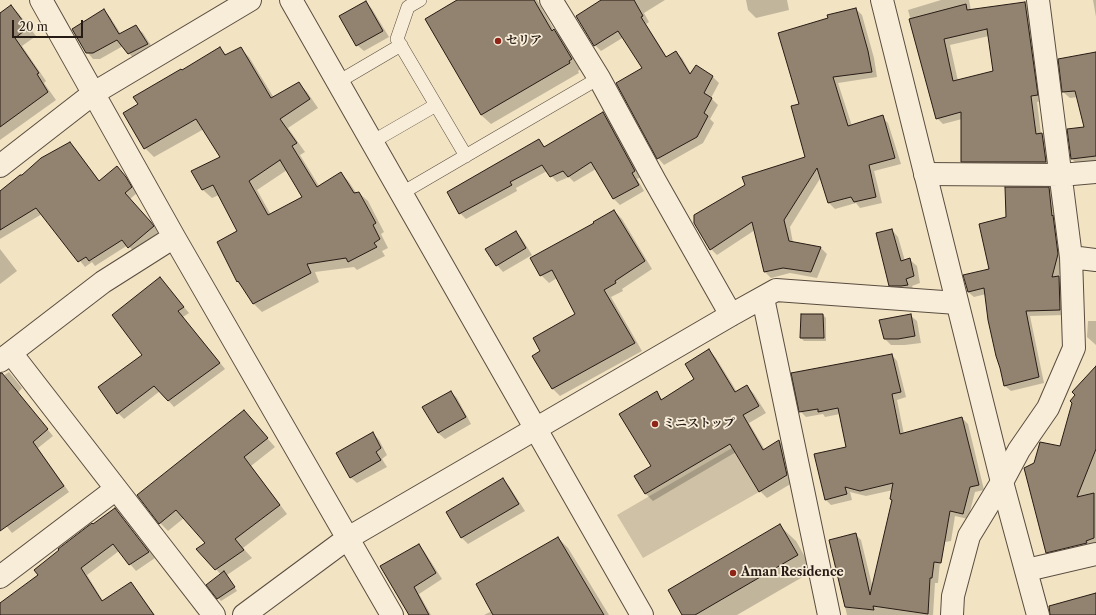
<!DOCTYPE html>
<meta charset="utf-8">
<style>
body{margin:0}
#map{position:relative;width:1096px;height:615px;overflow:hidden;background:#f2e3c3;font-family:"Libre Caslon Text",serif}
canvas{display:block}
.scale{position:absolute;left:12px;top:20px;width:71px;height:18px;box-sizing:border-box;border:2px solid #271b15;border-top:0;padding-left:5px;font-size:12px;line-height:14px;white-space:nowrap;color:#271b15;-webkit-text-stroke:3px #f7edd8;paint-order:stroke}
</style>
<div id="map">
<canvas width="1096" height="615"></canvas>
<div class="scale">20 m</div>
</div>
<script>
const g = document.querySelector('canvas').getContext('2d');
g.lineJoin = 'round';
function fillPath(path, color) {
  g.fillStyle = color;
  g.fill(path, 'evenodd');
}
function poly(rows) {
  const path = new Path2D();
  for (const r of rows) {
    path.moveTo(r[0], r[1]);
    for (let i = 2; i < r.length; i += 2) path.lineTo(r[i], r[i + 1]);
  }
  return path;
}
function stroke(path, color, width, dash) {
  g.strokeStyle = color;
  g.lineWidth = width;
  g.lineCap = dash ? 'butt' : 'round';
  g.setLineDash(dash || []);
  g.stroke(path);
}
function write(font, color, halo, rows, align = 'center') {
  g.font = font + ' "Libre Caslon Text","Noto Serif JP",serif';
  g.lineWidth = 3.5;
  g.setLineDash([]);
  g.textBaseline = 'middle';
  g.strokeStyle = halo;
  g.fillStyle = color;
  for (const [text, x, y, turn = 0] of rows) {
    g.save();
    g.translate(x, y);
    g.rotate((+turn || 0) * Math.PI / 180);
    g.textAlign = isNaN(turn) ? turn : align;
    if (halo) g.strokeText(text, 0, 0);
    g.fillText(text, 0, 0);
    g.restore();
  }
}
const green = poly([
 [732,448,759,492,643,558,617,515]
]);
const shadow = poly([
 [459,0,537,0,555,31,564,40,581,69,578,71,579,73,491,124,481,115],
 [603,0,665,0,644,13,649,22,646,24,667,57,676,52,682,58,691,74,696,66,713,77,719,83,711,98,718,105,710,119,714,123,703,143,664,165,658,158,643,69,624,37,601,51,595,45],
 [746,0,787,0,789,10,756,18,748,10],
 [941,0,969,0,971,10,1025,3,1031,9,1043,101,1037,102,1041,134,1048,140,1052,168,968,167,962,161,962,119,943,124,937,118,908,10],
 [989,36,994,71,958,81,950,45],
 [1093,0,1096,0,1096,17],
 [366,2,372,9,389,37,364,51,357,45],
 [11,6,19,14,36,36,22,46,46,81,44,83,56,100,0,140,0,15],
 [856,9,862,15,874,58,877,77,838,83,852,126,882,117,888,123,901,164,874,171,882,203,860,208,856,203,835,209,829,203,821,177,790,227,793,243,821,248,827,254,817,278,790,273,771,278,765,272,755,230,717,255,711,249,806,157,800,105],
 [104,10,110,17,121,34,136,27,143,33,154,50,135,60,123,46,100,59,93,59,87,52],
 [219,48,227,55,240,48,249,57,274,98,299,84,307,92,318,108,288,128,305,152,300,155,319,186,341,173,349,182,357,194,359,193,368,201,384,232,381,234,388,248,382,251,385,256,357,270,354,267,315,272,319,282,262,312,253,303,243,287,237,281,238,232,219,195,212,198,203,190,193,171,221,157,204,129,154,157,145,148,125,114,139,105,182,71],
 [287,170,304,198,271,215,257,190],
 [1096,54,1096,163,1078,165,1072,159,1085,127,1078,97,1070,98,1063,92],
 [603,113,609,120,641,177,637,179,644,191,620,205,614,199,596,169,574,182,569,177,557,182,547,171,516,188,517,191,466,219,460,213,539,140,546,148],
 [70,143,76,149,100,182,117,168,131,184,137,193,130,199,156,228,159,232,135,253,128,245,95,266,92,262,85,267,42,214,0,239,0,191,2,191],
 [1049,188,1055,194,1063,260,1059,277,1064,282,1065,315,1030,316,1044,383,1011,391,1005,386,986,294,974,297,968,292,990,269,1007,218],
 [614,211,622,219,652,269,622,289,623,291,611,297,642,351,560,396,553,389,533,356,541,351,577,314,557,278,549,283,541,275,595,224],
 [892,230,898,237,905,261,910,260,917,266,920,283,912,286,914,291,897,292,890,285],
 [516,232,522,239,532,255,503,272,497,265],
 [0,249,17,271,0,284],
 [160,278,189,313,183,317,225,369,174,407,160,391,124,419,118,413,100,387,143,355],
 [823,315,826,318,826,341,804,341,801,338],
 [910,315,917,321,921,343,905,345,891,345,885,339],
 [1088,321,1096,321,1096,345,1087,337],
 [709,350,716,358,737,392,747,386,754,394,766,413,749,423,765,450,779,441,786,448,794,482,767,498,760,491,736,452,653,501,646,494,635,476,652,466,656,393,663,400,696,379],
 [892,355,897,361,906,397,897,400,904,434,962,418,968,424,984,490,975,492,968,519,955,516,951,541,939,543,940,562,938,583,935,583,933,615,847,615,830,541,855,534,861,540,873,589,893,501,893,490,866,496,850,492,852,500,831,505,825,499,847,447,840,414,825,417,823,414,806,417,800,411],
 [1096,367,1096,548,1055,560,1047,552,1060,447],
 [9,372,22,388,18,393,53,436,38,448,69,492,12,533,0,518,0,378],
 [451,392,457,398,471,424,445,439,438,433],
 [244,411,275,447,251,466,287,514,243,548,252,558,227,575,237,591,221,601,218,598,221,575,216,569,206,543,184,518,168,531,160,523],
 [373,433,379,440,387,455,382,459,387,467,357,483,350,477],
 [503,480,509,486,525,511,468,544,462,538,447,513],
 [115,509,155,558,136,571,119,551,87,575,103,601,131,584,137,590,155,615,2,615,0,613,0,604,39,575,93,525],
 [780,526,796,541,813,571,737,615,683,615],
 [558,538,568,548,609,615,484,615,492,611],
 [418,545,424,551,442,579,419,594,431,615,411,615]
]);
const building = poly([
 [457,0,534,0,552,31,554,29,572,59,569,61,570,63,481,115,425,19,457,0],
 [601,0,634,0,643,16,641,17,666,57,676,51,690,74,696,65,713,76,704,93,712,98,704,113,708,116,697,137,657,159,616,83,642,68,618,31,594,46,576,16,601,0],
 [366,1,383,31,356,46,339,16,366,1],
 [1025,2,1038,95,1031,96,1036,134,1042,133,1046,162,961,162,961,112,936,119,909,19,966,4,967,10,1025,2],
 [987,29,993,71,953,81,944,39,987,29],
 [11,5,28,28,15,38,39,73,37,74,48,92,0,127,0,13,11,5],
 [856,8,868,51,872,72,833,77,848,126,883,115,895,158,869,165,876,197,854,202,851,197,828,203,817,168,784,220,789,241,821,247,811,272,783,268,764,272,752,222,710,250,694,223,694,215,745,185,742,177,805,157,791,106,799,104,778,33,828,18,827,15,856,8],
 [104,9,119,34,136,25,148,44,128,54,117,40,93,53,86,53,72,29,104,9],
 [220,47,225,55,241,47,271,98,299,82,310,99,280,119,297,143,292,146,317,187,341,172,354,193,359,192,376,223,373,225,380,239,374,243,377,247,348,262,346,258,307,264,311,273,253,304,238,281,237,282,217,242,237,231,213,185,202,190,191,171,220,157,196,119,144,149,123,113,138,104,133,97,181,69,182,70,220,47],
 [280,160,302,197,268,215,249,181,280,160],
 [1096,52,1096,156,1071,159,1067,129,1084,127,1075,91,1062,92,1058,59,1096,52],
 [603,112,635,171,632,173,639,185,613,199,591,162,568,177,563,171,550,177,542,165,510,182,512,185,459,214,447,192,539,139,544,147,603,112],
 [70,142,99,181,117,166,126,177,132,187,125,193,150,221,154,226,128,248,122,240,89,261,86,257,78,262,36,208,0,230,0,191,20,175,22,175,41,158,70,142],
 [1005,187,1049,187,1052,216,1053,215,1058,254,1052,277,1059,276,1060,310,1026,311,1039,377,1004,386,1000,368,996,356,988,320,984,288,968,292,963,275,989,269,979,224,1006,217,1005,187],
 [614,210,645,261,615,281,616,283,604,290,635,343,552,389,532,356,540,351,533,338,575,314,552,270,540,276,530,258,594,223,593,222,614,210],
 [892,229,901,261,910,258,914,276,906,279,908,285,901,286,889,286,876,233,892,229],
 [516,231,526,248,496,266,485,249,516,231],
 [160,277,184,307,178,311,220,363,168,401,154,386,117,414,98,387,142,355,112,315,160,277],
 [801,314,823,314,824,338,800,338,801,314],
 [911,314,915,336,898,339,884,339,879,320,911,314],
 [709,349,735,392,747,385,759,406,743,415,763,450,779,440,787,475,759,492,730,444,645,494,634,476,651,466,619,414,657,391,661,400,694,379,685,364,709,349],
 [892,354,901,392,892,394,900,434,962,417,979,485,970,487,963,514,950,511,941,563,934,562,932,578,930,578,928,614,873,606,874,610,845,607,829,540,856,533,870,595,892,500,890,499,893,483,860,491,845,487,847,494,825,500,814,454,846,447,838,408,818,412,818,409,799,412,791,373,892,354],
 [1096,366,1096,449,1077,497,1094,493,1094,538,1086,541,1087,543,1046,553,1024,468,1034,463,1040,442,1060,446,1072,403,1070,401,1075,395,1072,392,1096,366],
 [0,373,2,373,48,429,33,442,64,486,0,531,0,373],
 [451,391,466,417,438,433,422,407,451,391],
 [244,410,268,438,244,457,280,505,235,539,244,550,215,570,196,549,205,543,176,510,159,524,137,495,244,410],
 [373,432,381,448,376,452,381,460,350,478,336,453,373,432],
 [503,478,519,504,461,538,446,512,503,478],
 [115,508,149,552,129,565,113,544,81,568,102,601,131,582,154,615,0,615,0,603,38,575,34,570,59,550,58,549,92,523,93,524,115,508],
 [780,524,798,555,695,615,682,615,668,590,780,524],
 [558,537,604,615,493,615,476,584,558,537],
 [419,544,436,573,414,587,429,615,409,615,380,566,419,544],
 [224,571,235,587,217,599,206,585,224,571],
 [1096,593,1096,615,1050,615,1049,606,1096,593]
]);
const service = poly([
 [420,0,408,7,397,39,466,156],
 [338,82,401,45],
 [372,142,436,105],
 [402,193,599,78]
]);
const minor = poly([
 [41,0,174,237,392,615],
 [551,0,599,78,655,181,731,315],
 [0,166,94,93,250,0],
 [925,174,1061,175,1096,172],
 [1071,257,1096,260],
 [763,298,829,615],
 [11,353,214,615],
 [0,361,103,282,174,237],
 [1027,570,1096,554],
 [0,577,116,489],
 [244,615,348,538,731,315,776,290,957,303],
 [952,615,953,596,969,536,1002,482,1019,450,1048,408,1074,348,1071,257,1038,0]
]);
const tertiary = poly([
 [291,0,642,615],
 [882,0,1002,482,1038,615]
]);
const markers = [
 [498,41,4,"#8f2418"],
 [655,424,4,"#8f2418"],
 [733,573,4,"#8f2418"]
];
const poiNames = [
 ["セリア",506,41],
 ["ミニストップ",663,424],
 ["Aman Residence",741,573]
];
fillPath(green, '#cfc1a5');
fillPath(shadow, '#0003');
fillPath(building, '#91836f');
stroke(building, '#271b15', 1);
stroke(service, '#5a4d40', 14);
stroke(minor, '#5a4d40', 24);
stroke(tertiary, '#5a4d40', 24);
stroke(service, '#f7edd8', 13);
stroke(minor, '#f7edd8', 22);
stroke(tertiary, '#f7edd8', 22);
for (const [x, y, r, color] of markers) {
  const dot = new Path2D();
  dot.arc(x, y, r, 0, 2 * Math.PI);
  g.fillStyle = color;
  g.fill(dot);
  stroke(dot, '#f7edd8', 1.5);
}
write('bold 12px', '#271b15', '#f7edd8', poiNames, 'left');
</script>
